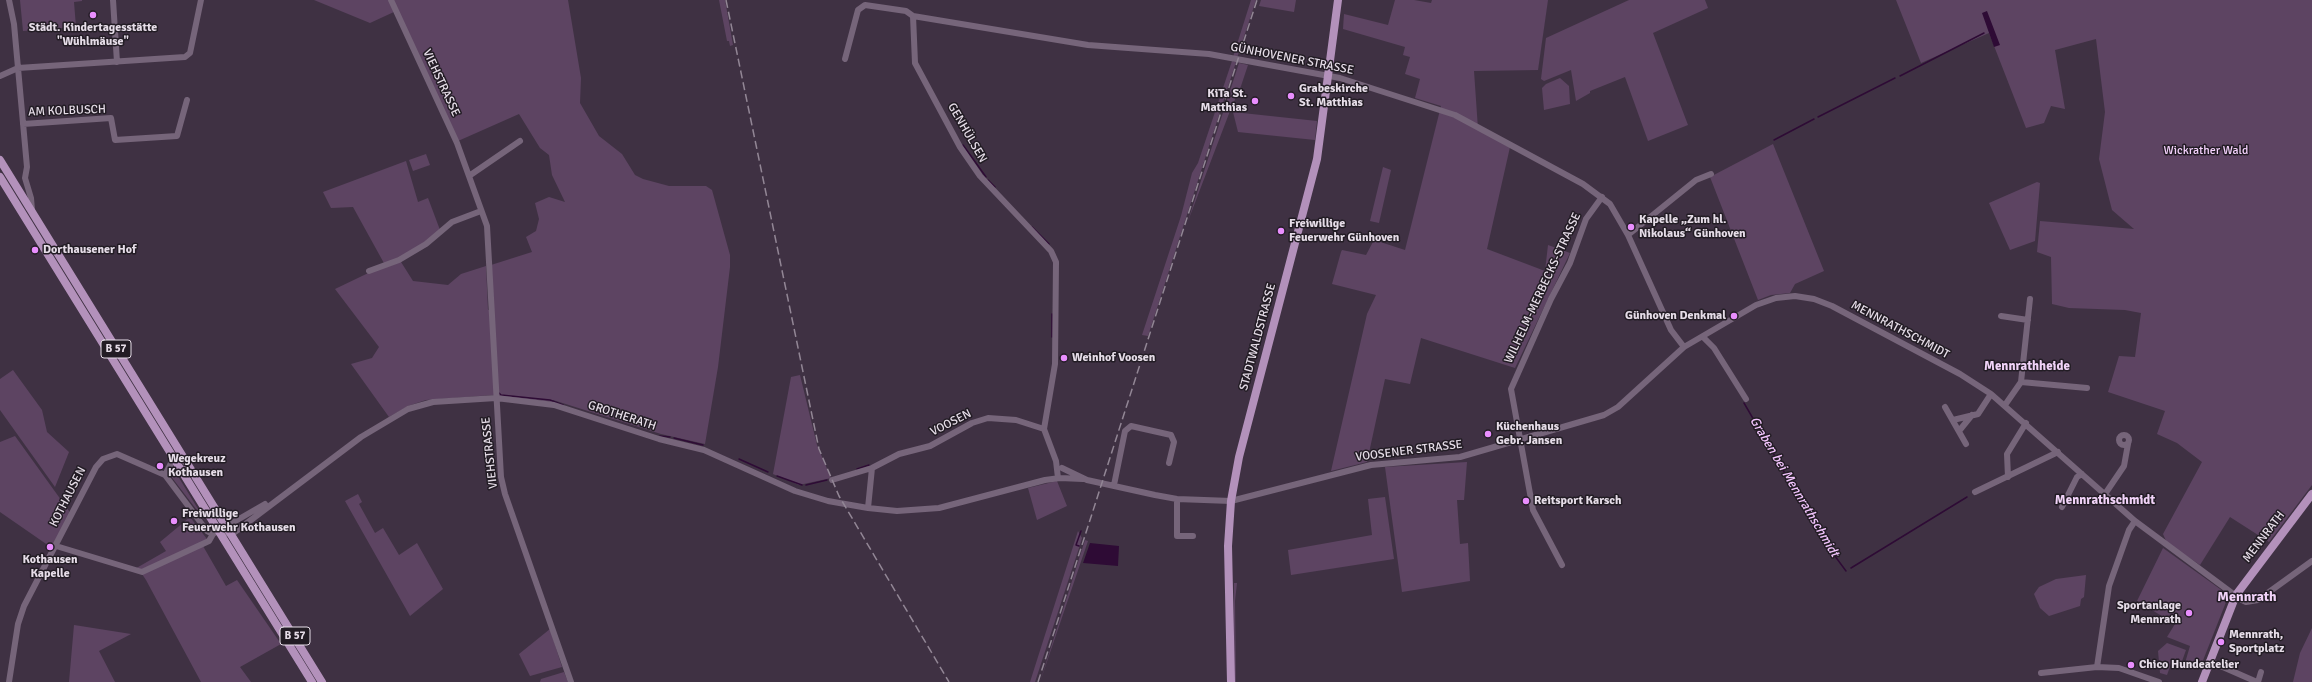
<!DOCTYPE html>
<meta charset="utf-8">
<style>
body{margin:0}
canvas{display:block;background:#3f3143}
</style>
<canvas width="2312" height="682"></canvas>
<script>
const g = document.querySelector('canvas').getContext('2d');
g.lineJoin = 'round';
function fillPath(path, color) {
  g.fillStyle = color;
  g.fill(path, 'evenodd');
}
function poly(rows) {
  const path = new Path2D();
  for (const r of rows) {
    if (r.length === 3) {
      path.moveTo(r[0] + r[2], r[1]);
      path.arc(r[0], r[1], r[2], 0, 2 * Math.PI);
      continue;
    }
    path.moveTo(r[0], r[1]);
    for (let i = 2; i < r.length; i += 2) path.lineTo(r[i], r[i + 1]);
  }
  return path;
}
function stroke(path, color, width, dash) {
  g.strokeStyle = color;
  g.lineWidth = width;
  g.lineCap = dash ? 'butt' : 'round';
  g.setLineDash(dash || []);
  g.stroke(path);
}
function write(font, color, halo, rows, align = 'center') {
  g.font = font + ' Signika,sans-serif';
  g.lineWidth = 3;
  g.setLineDash([]);
  g.textBaseline = 'middle';
  g.strokeStyle = halo;
  g.fillStyle = color;
  for (const [text, x, y, turn = 0] of rows) {
    g.save();
    g.translate(x, y);
    g.rotate((+turn || 0) * Math.PI / 180);
    g.textAlign = isNaN(turn) ? turn : align;
    if (halo) g.strokeText(text, 0, 0);
    g.fillText(text, 0, 0);
    g.restore();
  }
}
const green = poly([
 [20,0,82,0,82,1,74,2,76,27,23,31],
 [314,0,568,0,581,78,580,103,599,136,622,154,635,175,643,179,669,186,706,186,712,190,730,255,730,267,718,367,705,444,661,434,553,400,552,402,493,395,426,400,408,406,389,417,351,364,372,358,379,347,335,289,385,265,353,207,331,208,323,192,406,161,418,202,428,198,440,230,401,262,413,281,448,285,461,274,486,266,488,310,494,309,491,265,532,252,526,237,536,231,539,219,535,203,549,197,565,202,552,175,549,155,540,148,519,114,458,141,396,11,370,23],
 [719,0,725,0,733,45,730,46,729,41,727,41],
 [1251,0,1256,0,1237,58,1233,57],
 [1261,0,1296,0,1294,12,1259,6],
 [1395,0,1414,0,1431,3,1432,0,1548,0,1538,70,1474,71,1478,129,1510,147,1487,249,1545,271,1548,245,1570,253,1515,368,1421,338,1410,384,1385,379,1367,462,1331,471,1367,314,1376,295,1332,284,1341,252,1342,250,1366,255,1374,240,1405,250,1441,106,1415,98,1420,79,1405,74,1410,57,1403,55,1405,47,1343,29,1344,14,1388,25],
 [1629,0,1705,0,1708,8,1653,33,1688,125,1648,141,1625,77,1590,91,1590,93,1576,101,1571,70,1544,81,1541,79,1546,38],
 [1896,0,2312,0,2312,485,2269,542,2230,517,2200,565,2167,543,2163,534,2202,462,2177,443,2157,434,2165,411,2108,392,2119,356,2135,357,2141,313,2125,310,2069,308,2052,304,2051,257,2037,252,2040,221,2134,229,2112,210,2099,159,2105,112,2096,39,2055,50,2065,109,2051,106,2044,123,2026,128,1989,33,1921,63],
 [1232,61,1236,62,1148,336,1142,335,1181,216,1192,173,1198,163],
 [1239,63,1248,65,1241,86,1230,111,1188,221],
 [1560,78,1569,86,1570,104,1544,110,1542,88,1546,84],
 [1233,112,1317,121,1315,140,1238,132],
 [1773,144,1824,271,1795,284,1790,293,1771,295,1758,300,1710,177],
 [426,154,430,165,413,171,409,160],
 [1383,167,1391,170,1379,223,1370,221],
 [2037,182,2040,183,2035,241,2010,250,1989,203],
 [13,370,42,410,47,432,69,452,55,487,0,410,0,379],
 [800,375,817,445,831,478,799,485,773,474,791,377],
 [15,436,69,511,70,515,52,548,0,512,0,442],
 [1467,462,1464,500,1457,500,1460,544,1468,543,1470,581,1402,592,1385,467],
 [172,467,173,468,206,522,170,475],
 [1057,481,1067,506,1037,520,1028,488],
 [358,494,362,502,359,504,375,533,383,528,399,555,417,543,443,589,410,616,345,501],
 [1385,497,1394,559,1291,575,1288,550,1372,535,1368,499],
 [190,517,210,543,203,546,226,586,237,580,281,644,240,667,251,682,201,682,146,580,140,571,133,570,166,551,160,542],
 [1078,531,1082,538,1079,548,1035,682,1030,682],
 [1085,540,1088,541,1040,682,1053,641],
 [2163,548,2227,594,2228,597,2200,668,2185,663,2190,646,2167,637,2175,624,2137,601],
 [2086,575,2084,597,2081,599,2080,606,2049,616,2040,608,2034,594,2039,587,2056,579],
 [1234,583,1237,583,1235,601,1236,682,1233,682],
 [74,625,131,634,99,651,115,682,69,682],
 [2312,628,2312,682,2293,682,2300,653],
 [550,629,562,667,530,676,519,654],
 [2167,643,2186,650,2181,664,2172,661,2167,675,2160,673,2158,651],
 [564,672,568,682,540,682,541,679]
]);
const water = poly([
 [1987,11,2000,45,1994,47,1982,13],
 [1090,543,1119,546,1118,566,1083,563]
]);
const stream = poly([
 [1900,76,1984,33],
 [1818,117,1895,78],
 [1774,140,1814,119],
 [963,145,986,177],
 [988,180,995,187],
 [1032,227,1049,244],
 [1052,337,1052,314],
 [499,393,501,395,550,400,563,405],
 [1744,403,1826,544,1846,571],
 [660,436,670,437],
 [674,438,703,445],
 [739,459,768,472],
 [857,469,869,465],
 [777,476,802,485],
 [806,485,827,480],
 [1079,546,1076,545,1081,531],
 [1851,568,1967,497]
]);
const minor = poly([
 [9,0,14,24,27,167,25,178,31,198,32,210],
 [113,0,117,62],
 [391,0,457,143,487,226,501,477,505,494,571,682],
 [913,16,915,63,960,147,980,176,1051,251,1056,262,1055,364,1044,429,1056,461,1058,478],
 [845,59,858,10,865,5,906,11,913,16,1088,45,1209,54,1340,78,1455,115,1583,184,1610,204,1628,235,1671,330,1684,347],
 [0,76,18,68,185,57,190,53,201,0],
 [23,124,111,118,115,140,177,136,187,100],
 [469,176,520,141],
 [1628,235,1696,180,1711,174],
 [369,271,399,260,426,244,452,222,481,211],
 [2001,316,2028,320],
 [1703,337,1714,348,1746,399],
 [2021,382,2087,388],
 [2005,405,2021,382,2030,299],
 [1945,407,1966,444],
 [1953,420,1978,414,1991,394],
 [1959,431,1972,415],
 [2124,440,5],
 [1062,468,1087,480,1155,495,1177,499,1231,501,1371,465,1460,457,1604,415,1618,407,1684,347,1756,305,1776,298,1795,296,1814,299,1832,306,1960,374,1991,394,2135,521,2240,599,2246,602,2258,600,2312,561],
 [165,475,174,457],
 [2008,477,2007,454,2026,423],
 [832,480,872,468,899,454,930,446,972,423,988,418,1016,420,1044,429],
 [1114,485,1125,431,1131,426,1171,435,1174,442,1169,463],
 [1975,492,2058,452],
 [2105,494,2124,466,2128,444],
 [1177,499,1177,536,1193,536],
 [2062,507,2077,477,2082,474],
 [868,508,872,468],
 [219,532,232,534,239,529,361,437,408,409,433,402,496,398,554,405,659,439,704,450,795,491,828,501,868,508,897,511,939,508,1045,480,1060,478,1083,479],
 [56,546,142,572,209,541,213,534,265,504],
 [1562,565,1533,510,1511,389,1551,299,1570,263,1586,219,1602,197],
 [2209,661,2257,682],
 [2097,667,2109,586,2129,530,2135,521],
 [2041,673,2097,667,2119,668,2159,682],
 [9,682,18,624,24,606,96,467,103,459,117,454,165,475,207,531,213,534],
 [2258,682,2261,672]
]);
const major = poly([
 [0,160,322,682],
 [0,177,312,682],
 [1231,682,1228,546,1231,501,1239,457,1317,159,1338,0],
 [2202,682,2236,595,2312,494]
]);
const rail = poly([
 [726,0,819,449,839,496,949,682],
 [1038,682,1257,0]
]);
const markers = [
 [93,15,4,"#e98efe"],
 [1291,96,4,"#e98efe"],
 [1255,101,4,"#e98efe"],
 [1631,227,4,"#e98efe"],
 [1281,231,4,"#e98efe"],
 [35,250,4,"#e98efe"],
 [1734,316,4,"#e98efe"],
 [1064,358,4,"#e98efe"],
 [1488,434,4,"#e98efe"],
 [160,466,4,"#e98efe"],
 [1526,501,4,"#e98efe"],
 [174,521,4,"#e98efe"],
 [50,547,4,"#e98efe"],
 [2189,613,4,"#e98efe"],
 [2221,642,4,"#e98efe"],
 [2131,665,4,"#e98efe"]
];
const shields = [
 [116,349,30],
 [295,636,30]
];
const shieldNames = [
 ["B 57",116,349],
 ["B 57",295,636]
];
const poiNames = [
 ["Städt. Kindertagesstätte",93,28,"center"],
 ["\"Wühlmäuse\"",93,42,"center"],
 ["Grabeskirche",1299,89],
 ["St. Matthias",1299,103],
 ["KiTa St.",1247,94,"right"],
 ["Matthias",1247,108,"right"],
 ["Kapelle „Zum hl.",1639,220],
 ["Nikolaus“ Günhoven",1639,234],
 ["Freiwillige",1289,224],
 ["Feuerwehr Günhoven",1289,238],
 ["Dorthausener Hof",43,250],
 ["Günhoven Denkmal",1726,316,"right"],
 ["Weinhof Voosen",1072,358],
 ["Küchenhaus",1496,427],
 ["Gebr. Jansen",1496,441],
 ["Wegekreuz",168,459],
 ["Kothausen",168,473],
 ["Reitsport Karsch",1534,501],
 ["Freiwillige",182,514],
 ["Feuerwehr Kothausen",182,528],
 ["Kothausen",50,560,"center"],
 ["Kapelle",50,574,"center"],
 ["Sportanlage",2181,606,"right"],
 ["Mennrath",2181,620,"right"],
 ["Mennrath,",2229,635],
 ["Sportplatz",2229,649],
 ["Chico Hundeatelier",2139,665]
];
const streetNames = [
 ["GÜNHOVENER STRASSE",1292,59,11],
 ["VIEHSTRASSE",441,83,65],
 ["AM KOLBUSCH",67,111,-2],
 ["GENHÜLSEN",967,133,60],
 ["WILHELM-MERBECKS-STRASSE",1543,288,-65],
 ["MENNRATHSCHMIDT",1900,330,28],
 ["STADTWALDSTRASSE",1258,337,-75],
 ["GROTHERATH",622,416,18],
 ["VOOSEN",951,423,-27],
 ["VOOSENER STRASSE",1409,451,-7],
 ["VIEHSTRASSE",490,453,-96],
 ["KOTHAUSEN",68,497,-63],
 ["MENNRATH",2264,537,-53]
];
const parkNames = [
 ["Wickrather Wald",2206,151]
];
const neighbourhoodNames = [
 ["Mennrathheide",2027,367],
 ["Mennrathschmidt",2105,501]
];
const waterNames = [
 ["Graben bei Mennrathschmidt",1794,487,59]
];
const quarterNames = [
 ["Mennrath",2247,597]
];
fillPath(green, '#5d4462');
fillPath(water, '#2e0b35');
stroke(stream, '#2e0b35', 1.5);
stroke(minor, '#76657a', 6);
stroke(major, '#b391bb', 8);
stroke(rail, '#928695', 1.5, [8, 4]);
for (const [x, y, r, color] of markers) {
  const dot = new Path2D();
  dot.arc(x, y, r, 0, 2 * Math.PI);
  g.fillStyle = color;
  g.fill(dot);
  stroke(dot, '#221c24', 1.5);
}
for (const [x, y, w] of shields) {
  const box = new Path2D();
  box.roundRect(x - w / 2, y - 9, w, 18, 3);
  g.fillStyle = '#221c24';
  g.fill(box);
  stroke(box, '#e6dde8', 1);
}
write('bold 11px', '#e6dde8', null, shieldNames);
write('bold 12px', '#e6dde8', '#221c24', poiNames, 'left');
write('12px', '#e6dde8', '#221c24', streetNames);
write('12px', '#f5d2fd', '#221c24', parkNames);
write('bold 13px', '#f1d3f8', '#221c24', neighbourhoodNames);
write('italic 13px', '#f3c5fe', '#221c24', waterNames);
write('bold 14px', '#f1d3f8', '#221c24', quarterNames);
</script>
